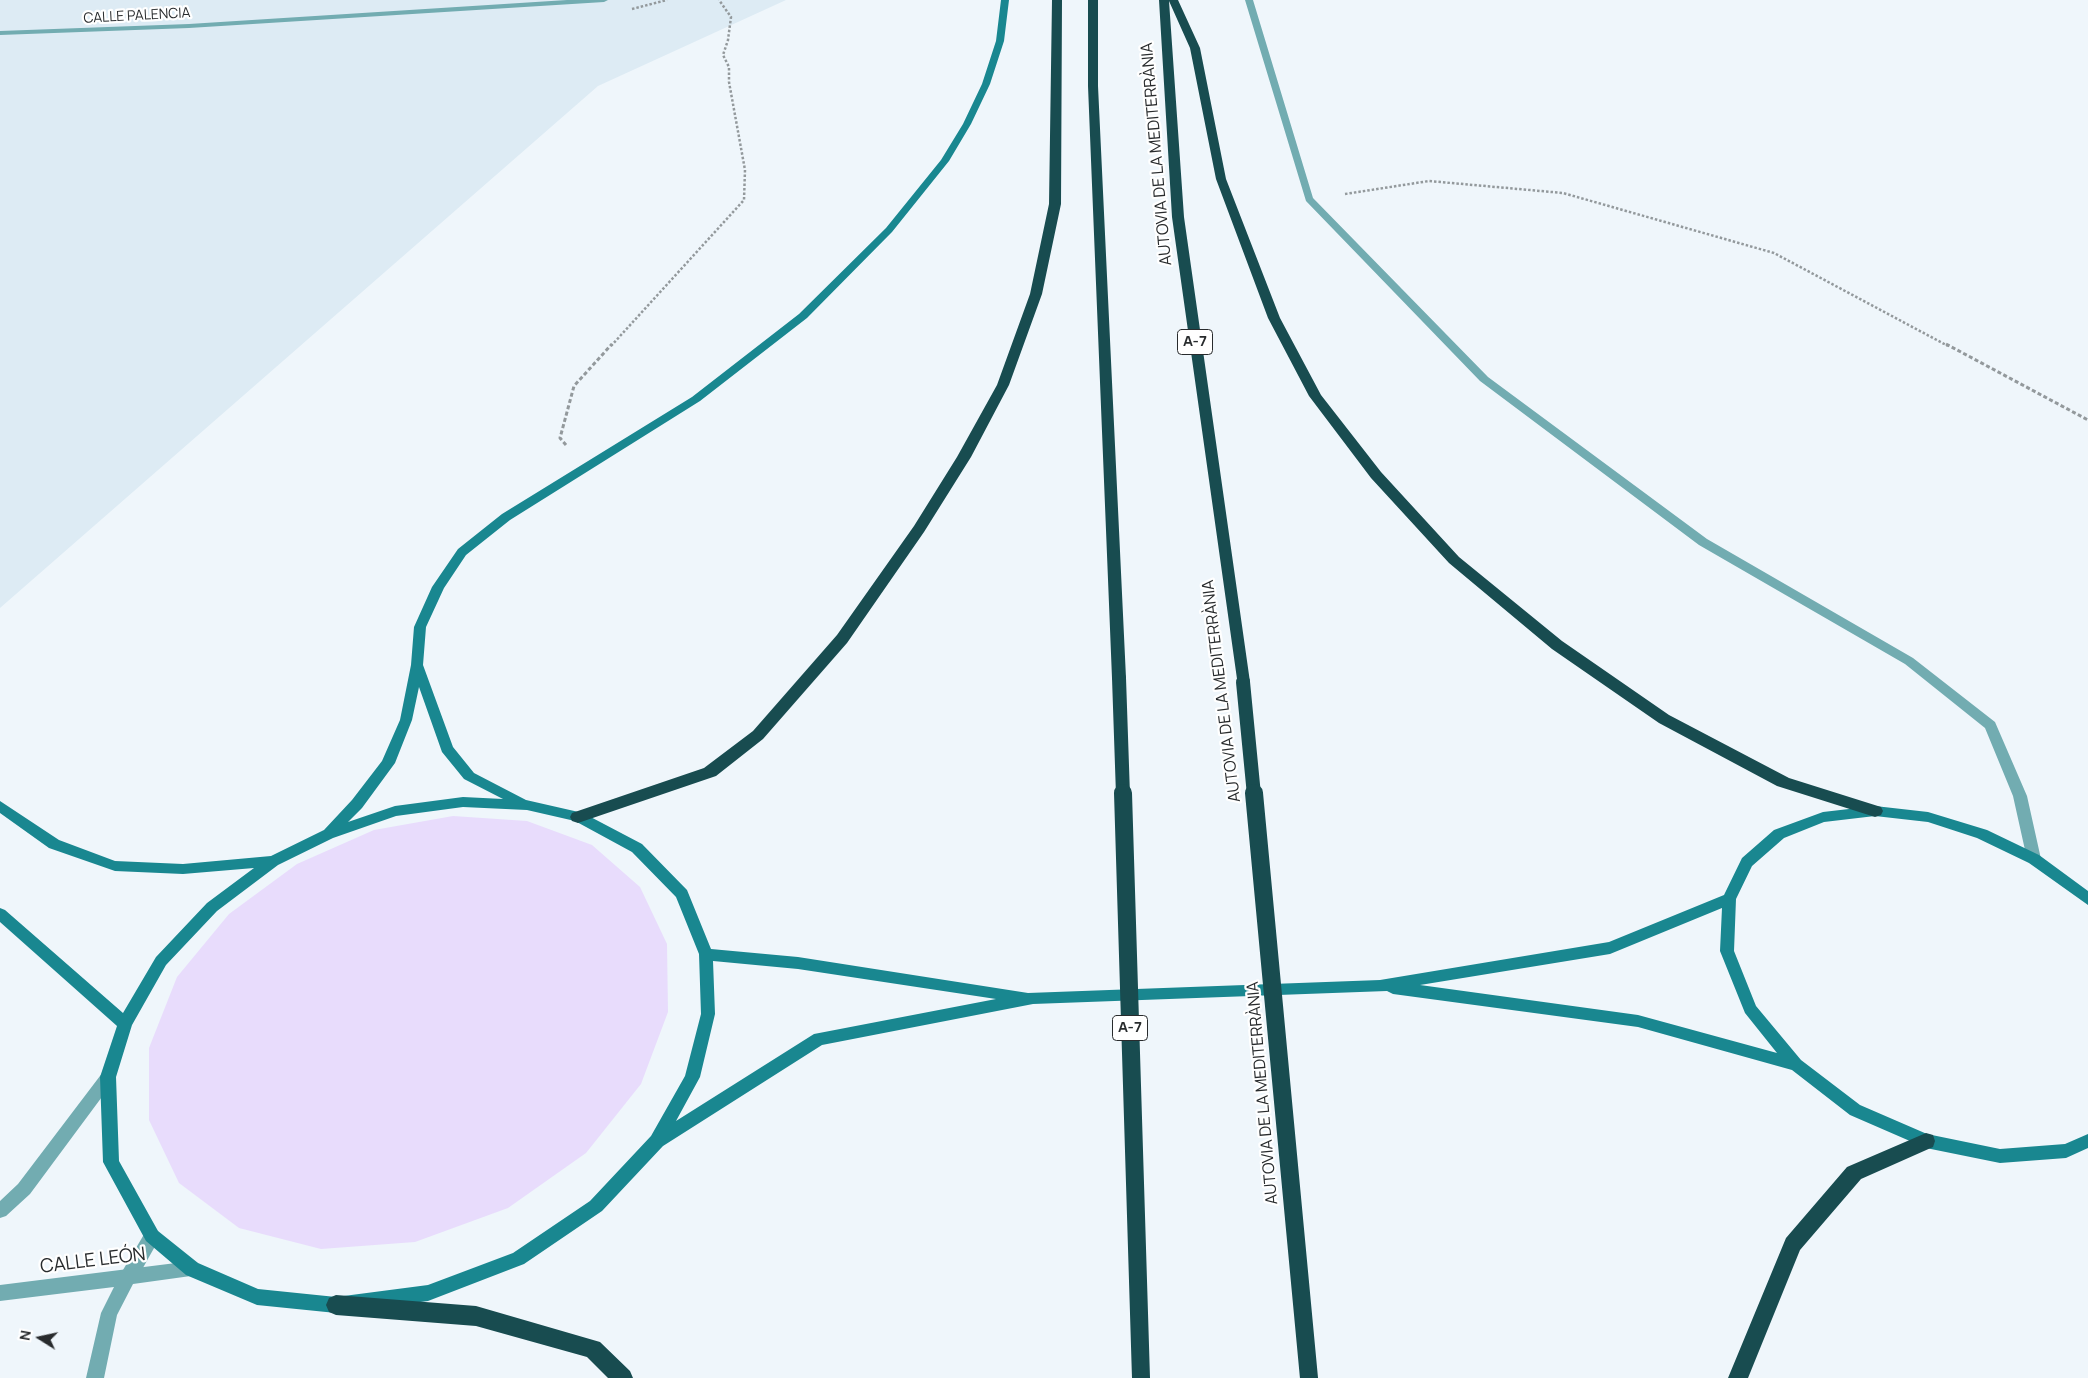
<!DOCTYPE html>
<meta charset="utf-8">
<style>
body{margin:0}
#map{position:relative;width:2088px;height:1378px;overflow:hidden;background:#eff6fb;font-family:Manrope,sans-serif}
canvas{display:block}
.north{position:absolute;left:15px;top:1313px;width:50px;height:50px;-webkit-text-stroke:4px #fff;paint-order:stroke;rotate:280deg;font-size:14px;font-weight:700;line-height:20px;text-align:center;color:#282b2d}
.north::after{content:'';display:block;margin:auto;width:18px;height:22px;background:#282b2d;clip-path:polygon(50% 0,100% 100%,50% 72%,0 100%)}
</style>
<div id="map">
<canvas width="2088" height="1378"></canvas>
<div class="north">N</div>
</div>
<script>
const g = document.querySelector('canvas').getContext('2d');
g.lineJoin = 'round';
function fillPath(path, color) {
  g.fillStyle = color;
  g.fill(path, 'evenodd');
}
function poly(rows) {
  const path = new Path2D();
  for (const r of rows) {
    path.moveTo(r[0], r[1]);
    for (let i = 2; i < r.length; i += 2) path.lineTo(r[i], r[i + 1]);
  }
  return path;
}
function stroke(path, color, width, dash) {
  g.strokeStyle = color;
  g.lineWidth = width;
  g.lineCap = dash ? 'butt' : 'round';
  g.setLineDash(dash || []);
  g.stroke(path);
}
function write(font, color, halo, rows, align = 'center') {
  g.font = font + ' Manrope,sans-serif';
  g.lineWidth = 4.5;
  g.setLineDash([]);
  g.textBaseline = 'middle';
  g.strokeStyle = halo;
  g.fillStyle = color;
  for (const [text, x, y, turn = 0] of rows) {
    g.save();
    g.translate(x, y);
    g.rotate((+turn || 0) * Math.PI / 180);
    g.textAlign = isNaN(turn) ? turn : align;
    if (halo) g.strokeText(text, 0, 0);
    g.fillText(text, 0, 0);
    g.restore();
  }
}
const built = poly([
 [0,0,786,0,598,86,0,608]
]);
const green = poly([
 [453,816,527,821,592,845,640,887,667,944,668,1012,641,1084,586,1153,508,1208,415,1242,321,1249,239,1228,179,1183,149,1120,149,1048,177,977,229,914,297,864,374,830]
]);
const pathFar1 = poly([
 [632,9,667,0],
 [1345,194,1429,181,1563,193,1774,253,1948,346],
 [611,346,744,200,745,170,729,82,729,67,723,55,728,40,731,17,719,0]
]);
const path = poly([
 [1946,344,2088,420],
 [566,445,560,438,574,386,612,344]
]);
const lane = poly([
 [152,1228,158,1231,160,1236,158,1241,135,1282,129,1284,123,1282,121,1276,123,1270,146,1231,152,1228]
]);
const street = poly([
 [567,0,608,0,604,2,189,28,0,35,0,31,189,24,567,0],
 [1245,0,1253,0,1313,198,1488,377,1707,539,1913,658,1995,722,2027,796,2041,859,2039,863,2034,864,2029,863,2027,859,2013,796,1985,728,1905,664,1699,545,1480,381,1306,201,1245,0],
 [108,1070,113,1072,116,1077,113,1082,30,1194,6,1216,0,1218,0,1201,18,1184,103,1072,108,1070],
 [192,1261,198,1263,200,1269,198,1275,133,1284,117,1315,104,1378,86,1378,101,1313,114,1287,0,1301,0,1285,192,1261]
]);
const secondary = poly([
 [1001,0,1009,0,1004,41,990,84,971,124,949,161,892,232,807,318,700,401,510,520,466,555,444,588,426,627,423,665,453,747,474,773,526,800,583,813,642,844,687,890,711,949,798,957,1028,993,1380,980,1609,942,1724,895,1742,858,1774,830,1823,812,1875,806,1928,812,1987,830,2039,855,2088,891,2088,905,2029,863,1977,838,1928,822,1875,816,1824,822,1784,838,1752,866,1736,899,1734,951,1756,1006,1801,1060,1860,1105,1927,1134,2000,1149,2065,1144,2088,1134,2088,1148,2066,1158,2000,1163,1926,1148,1850,1115,1792,1070,1638,1027,1393,994,1387,991,1033,1004,822,1045,663,1146,602,1211,524,1264,428,1301,336,1313,257,1305,186,1275,146,1241,103,1162,100,1077,117,1026,0,922,0,908,5,910,123,1013,156,957,207,903,254,868,183,874,115,871,49,848,0,813,0,801,59,840,115,861,183,864,271,856,324,830,352,800,382,761,400,720,411,665,414,627,432,587,458,549,502,514,692,397,799,314,886,228,941,160,963,124,982,84,996,41,1001,0],
 [419,687,442,752,464,779,503,799,463,797,395,806,348,822,362,808,395,763,412,720,419,687],
 [463,807,527,810,575,821,632,852,676,897,699,954,701,1014,685,1076,651,1136,590,1201,513,1253,428,1285,336,1297,258,1289,198,1263,158,1231,119,1161,116,1077,132,1025,166,965,217,911,278,865,333,838,396,816,463,807],
 [1722,908,1720,951,1745,1013,1777,1053,1638,1015,1420,985,1610,954,1722,908],
 [713,961,798,969,996,999,814,1034,676,1121,700,1077,715,1014,713,961]
]);
const highway = poly([
 [1052,0,1062,0,1061,204,1042,294,1009,385,971,457,924,532,847,643,763,739,716,776,578,823,572,821,570,817,572,813,704,768,753,731,837,635,914,526,957,457,997,385,1030,294,1049,204,1052,0],
 [1088,0,1098,0,1098,86,1126,678,1124,682,1119,683,1114,682,1112,678,1088,86,1088,0],
 [1159,0,1178,0,1200,48,1226,179,1280,318,1321,395,1381,472,1459,557,1562,641,1669,715,1789,778,1881,807,1883,811,1881,815,1875,817,1777,786,1659,723,1552,649,1449,563,1371,478,1309,396,1268,318,1216,179,1190,48,1169,1,1184,217,1250,682,1248,686,1243,687,1238,686,1172,217,1159,0],
 [1926,1133,1933,1135,1935,1141,1933,1147,1861,1179,1800,1250,1748,1378,1728,1378,1786,1238,1847,1167,1926,1133],
 [336,1295,476,1306,600,1342,630,1371,633,1378,608,1378,587,1357,476,1326,336,1315,329,1312,326,1305,329,1298,336,1295]
]);
const highwayBridgeFar1 = poly([
 [1119,678,1123,795],
 [1243,682,1254,795]
]);
const highwayBridge = poly([
 [1123,793,1141,1378],
 [1254,793,1309,1378]
]);
const farStreetnames = [
 ["CALLE PALENCIA",137,16,-3]
];
const shields = [
 [1195,342,35],
 [1130,1028,35]
];
const shieldNames = [
 ["A-7",1195,342],
 ["A-7",1130,1028]
];
const streetNames = [
 ["AUTOVIA DE LA MEDITERRÀNIA",1157,154,-95],
 ["AUTOVIA DE LA MEDITERRÀNIA",1222,691,-97],
 ["AUTOVIA DE LA MEDITERRÀNIA",1263,1093,-95]
];
const nearStreetnames = [
 ["CALLE LEÓN",93,1261,-7]
];
fillPath(built, '#ddebf4');
fillPath(green, '#e8dcfc');
stroke(pathFar1, '#93999c', 2.5, [2.5, 2]);
stroke(path, '#93999c', 3, [4, 2.5]);
fillPath(lane, '#72acb1');
fillPath(street, '#72acb1');
fillPath(secondary, '#198790');
fillPath(highway, '#184c50');
stroke(highwayBridgeFar1, '#184c50', 14);
stroke(highwayBridge, '#184c50', 18);
write('14px', '#282b2d', '#fff', farStreetnames);
for (const [x, y, w] of shields) {
  const box = new Path2D();
  box.roundRect(x - w / 2, y - 12.5, w, 25, 4);
  g.fillStyle = '#fff';
  g.fill(box);
  stroke(box, '#282b2d', 1);
}
write('bold 15px', '#282b2d', null, shieldNames);
write('16px', '#282b2d', '#fff', streetNames);
write('19px', '#282b2d', '#fff', nearStreetnames);
</script>
